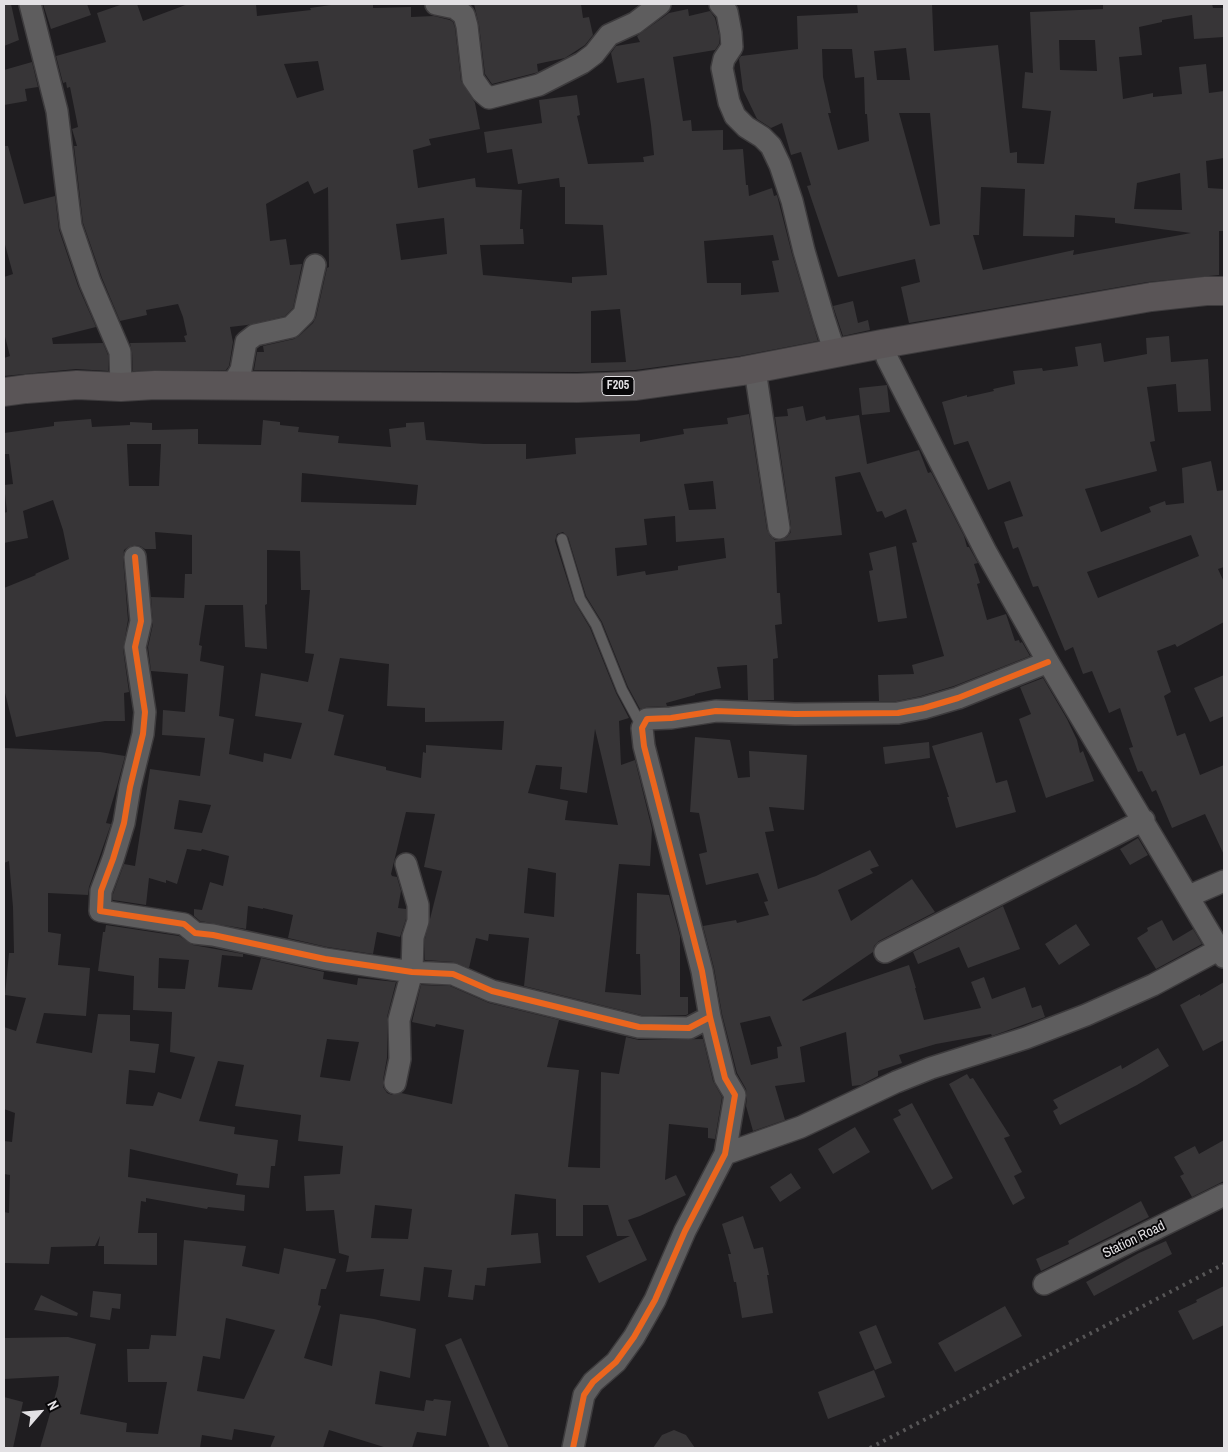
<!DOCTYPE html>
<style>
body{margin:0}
#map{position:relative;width:1228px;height:1452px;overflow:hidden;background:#1f1d20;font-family:"Archivo Narrow",sans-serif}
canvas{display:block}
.frame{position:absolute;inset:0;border:5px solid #e3e1e4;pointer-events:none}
.north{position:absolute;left:15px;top:1387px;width:50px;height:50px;-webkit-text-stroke:4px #080709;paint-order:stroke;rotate:63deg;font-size:14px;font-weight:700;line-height:20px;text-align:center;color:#e3e1e4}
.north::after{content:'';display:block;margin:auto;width:18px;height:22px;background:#e3e1e4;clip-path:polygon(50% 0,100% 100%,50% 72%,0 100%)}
</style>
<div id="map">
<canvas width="1228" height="1452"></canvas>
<div class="frame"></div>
<div class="north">N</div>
</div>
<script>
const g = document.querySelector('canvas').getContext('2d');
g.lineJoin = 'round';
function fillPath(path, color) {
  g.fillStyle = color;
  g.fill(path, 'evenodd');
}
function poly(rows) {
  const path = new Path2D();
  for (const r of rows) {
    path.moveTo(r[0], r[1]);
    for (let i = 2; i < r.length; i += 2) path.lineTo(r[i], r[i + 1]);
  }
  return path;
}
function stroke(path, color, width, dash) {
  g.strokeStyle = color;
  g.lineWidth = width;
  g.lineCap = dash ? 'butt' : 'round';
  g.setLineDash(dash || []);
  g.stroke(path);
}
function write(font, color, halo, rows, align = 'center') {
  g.font = font + ' "Archivo Narrow",sans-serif';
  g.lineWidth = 4;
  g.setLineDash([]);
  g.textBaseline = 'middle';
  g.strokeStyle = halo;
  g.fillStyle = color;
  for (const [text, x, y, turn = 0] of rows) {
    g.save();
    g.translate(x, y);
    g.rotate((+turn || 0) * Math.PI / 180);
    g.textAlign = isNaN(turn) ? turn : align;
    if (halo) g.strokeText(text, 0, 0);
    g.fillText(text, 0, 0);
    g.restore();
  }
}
const building = poly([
 [4,4,11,4,19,40,4,46],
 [43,4,87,4,91,15,51,29],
 [123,4,137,4,143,21,188,4,256,4,257,16,311,10,310,8,338,4,373,4,373,8,411,7,411,17,434,16,450,20,453,22,455,28,461,81,475,103,480,129,429,139,431,145,413,150,418,188,475,178,476,187,522,190,520,229,523,229,524,244,480,245,483,275,572,283,572,277,607,275,603,225,565,224,565,187,560,187,559,178,518,184,512,149,487,153,484,132,542,123,539,100,577,95,580,115,577,116,588,164,644,162,643,157,654,155,651,125,644,78,617,83,611,53,616,46,640,42,637,36,669,13,688,9,689,16,710,11,715,18,719,35,719,44,715,50,673,57,683,121,691,120,692,131,723,130,723,150,743,149,746,185,748,185,749,196,772,188,774,196,777,195,792,254,818,341,740,356,635,370,577,372,254,370,257,352,264,352,263,346,294,339,299,336,313,323,316,317,327,268,329,267,328,187,314,194,308,181,266,204,270,241,286,239,290,265,302,264,293,308,285,316,247,325,230,327,233,342,229,366,226,370,133,371,132,352,130,343,186,342,184,336,187,335,183,317,178,304,146,310,147,315,120,321,102,278,83,223,74,146,77,146,72,129,78,127,70,87,67,88,66,82,63,83,56,56,106,42,97,13],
 [318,61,324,90,297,98,284,64],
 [444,218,447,254,401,260,396,224],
 [773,235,779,260,772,261,779,292,741,295,741,283,707,283,704,241],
 [620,309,626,362,591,363,591,311],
 [474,4,581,4,583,18,589,17,593,35,585,45,565,58,537,64,538,72,535,73,492,84,485,74,479,25],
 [857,4,932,4,934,51,998,45,1010,153,1017,152,1017,163,1044,164,1051,111,1022,108,1025,72,1033,73,1030,12,1103,9,1103,4,1212,4,1213,8,1224,8,1224,37,1194,39,1192,15,1162,20,1162,22,1139,27,1142,55,1119,57,1123,99,1153,93,1153,97,1182,94,1179,67,1206,64,1209,93,1224,91,1224,158,1206,161,1208,188,1224,189,1224,231,1219,231,1219,275,1148,282,909,323,901,287,920,282,915,259,838,277,807,186,811,185,801,152,791,155,782,123,771,128,757,119,743,90,739,59,741,56,798,49,797,16,858,13],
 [1059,40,1095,40,1097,71,1060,70],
 [906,48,910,80,877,80,874,51],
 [822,49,852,49,855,78,864,77,865,114,867,114,869,141,838,150,828,113,831,113,823,77],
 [899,113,930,113,940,224,930,226],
 [1180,173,1182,210,1134,209,1137,183],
 [981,187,1025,189,1023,236,1074,237,1075,215,1115,218,1115,223,1191,233,1073,255,1074,250,983,270,973,235,979,235],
 [32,62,38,87,25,89,27,101,4,105,4,70],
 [4,146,8,146,24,204,55,196,59,230,78,286,96,327,52,338,53,344,103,343,108,355,108,371,76,369,4,376,4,358,10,356,4,333,4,277,13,274,4,241],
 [853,301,858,323,868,320,870,330,843,336,833,306],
 [1169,336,1171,362,1208,359,1211,411,1178,412,1176,384,1147,387,1155,441,1150,442,1157,471,1085,489,1101,532,1151,512,1149,507,1165,501,1166,505,1184,503,1182,468,1211,461,1217,491,1224,490,1224,567,1218,569,1224,582,1224,622,1177,647,1175,644,1157,651,1171,692,1164,696,1177,736,1185,733,1200,775,1224,765,1224,855,1205,814,1172,828,1156,790,1152,792,1142,771,1138,772,1129,748,1133,747,1120,708,1109,713,1092,671,1083,674,1073,647,1065,651,1038,586,1033,587,1018,547,1013,549,1004,522,1023,516,1010,481,988,490,968,441,954,445,942,402,967,395,967,397,994,391,993,389,1015,384,1013,371,1042,368,1043,371,1078,366,1075,347,1101,343,1104,362,1147,354,1146,338],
 [1191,535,1199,556,1098,598,1087,572],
 [887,385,890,412,862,415,859,388],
 [803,406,806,421,825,416,826,420,859,415,867,464,919,450,928,473,931,472,964,536,967,547,969,547,978,563,974,564,980,583,977,584,987,620,1006,614,1015,641,1019,640,1020,643,1022,642,1030,656,954,686,921,696,897,701,879,701,878,675,914,674,912,665,944,656,912,543,917,542,906,509,885,518,882,511,877,512,860,472,835,477,842,535,775,542,777,593,780,593,782,624,775,625,778,658,773,659,774,700,748,700,747,665,717,667,721,688,695,694,695,695,666,703,667,706,646,707,640,709,628,687,602,622,586,596,568,537,563,532,557,534,555,541,574,601,590,628,616,693,629,718,619,721,621,765,635,760,652,829,650,866,619,864,605,992,641,995,640,954,636,954,637,893,669,895,680,936,680,997,688,997,688,1014,686,1015,641,1015,524,986,529,938,489,934,488,941,476,938,469,968,454,962,425,960,425,939,442,871,424,867,435,814,406,812,391,874,392,876,397,877,401,891,398,908,406,909,406,919,400,937,377,932,373,954,327,947,288,938,293,915,263,908,263,909,248,906,246,929,200,921,194,916,194,909,202,910,210,882,223,886,229,856,202,849,201,851,187,849,177,884,166,880,166,883,149,878,146,905,113,900,113,894,124,864,135,866,150,769,200,776,205,738,162,735,163,710,185,712,188,674,151,671,148,647,153,624,151,597,184,598,185,574,192,574,192,535,155,532,156,549,145,549,140,546,134,545,128,547,124,550,123,558,128,620,123,649,129,692,124,693,125,721,105,721,16,737,4,689,4,588,36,575,35,574,69,559,63,530,53,500,23,511,28,538,4,543,4,513,7,512,4,485,13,484,9,454,4,454,4,433,54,426,54,422,91,419,92,427,130,425,130,422,152,423,152,430,198,429,198,444,261,445,263,420,280,422,280,425,299,427,298,432,339,436,338,443,391,447,389,429,406,427,406,423,424,422,426,440,484,444,526,444,526,459,576,454,575,438,640,434,640,442,684,434,683,429,728,424,727,418,749,414,767,530,770,536,775,540,780,540,787,537,791,532,791,526,775,417,788,416,787,409],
 [127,444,161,444,159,486,129,486],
 [302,473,418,485,416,505,301,502],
 [713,481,716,509,689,510,684,484],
 [675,516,676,542,724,538,726,558,678,566,678,570,646,575,645,571,617,576,615,548,647,545,644,519],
 [267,550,300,551,301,590,310,590,305,653,314,654,308,682,261,673,255,716,302,723,291,759,264,753,263,762,229,754,234,719,219,716,224,666,200,661,202,646,199,645,205,605,243,605,245,647,267,649,265,605,267,604],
 [340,658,389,664,387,706,425,708,425,722,504,721,502,750,426,745,426,753,423,752,421,778,386,770,386,767,334,755,344,715,328,711],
 [595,729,618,825,565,820,568,801,528,793,536,765,562,767,560,789,587,793],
 [179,800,211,805,202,833,174,829],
 [528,868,556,873,554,917,524,913],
 [896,546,907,618,878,622,869,571,873,570,869,553],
 [1224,675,1224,716,1210,722,1194,688],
 [1043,678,1067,719,1077,740,1080,753,1083,751,1094,781,1046,798,1019,719,1031,714,1020,687],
 [982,732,996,783,1007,780,1016,812,956,828,947,797,949,797,932,746],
 [695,737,730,740,738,778,750,777,749,751,807,755,804,810,769,807,774,831,765,832,778,889,816,876,870,850,879,866,870,869,873,873,838,890,851,921,912,879,935,912,879,941,874,946,873,952,802,1000,803,1001,909,965,916,988,915,988,924,1020,981,1008,971,982,984,977,992,999,1025,987,1032,1008,1041,1005,1045,1017,992,1036,991,1034,936,1044,899,1055,902,1063,878,1071,878,1076,861,1085,852,1086,846,1032,800,1047,805,1082,775,1086,785,1120,753,1131,746,1106,747,1097,746,1089,737,1073,722,1014,714,968,703,926,736,920,737,923,769,915,764,902,768,901,758,873,706,885,699,854,707,852,699,813,690,812],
 [770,1016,782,1046,777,1047,778,1058,751,1065,740,1023],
 [929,742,930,758,885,764,883,747],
 [4,748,100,752,125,756,117,786,106,823,111,824,89,887,88,895,48,893,48,932,61,934,58,965,90,968,86,1016,44,1013,36,1043,92,1053,98,1014,130,1015,130,1041,159,1044,155,1073,129,1070,126,1104,153,1106,158,1092,181,1099,195,1057,170,1052,172,1012,133,1010,134,976,98,971,103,932,105,932,106,925,179,936,193,945,243,954,243,957,222,955,218,987,252,990,261,958,324,972,323,979,357,985,358,978,396,982,387,1017,387,1058,383,1080,383,1087,387,1093,392,1095,401,1093,452,1104,464,1030,436,1024,435,1027,412,1022,421,985,450,986,489,1003,559,1020,547,1067,579,1070,568,1167,600,1168,601,1072,619,1074,626,1037,639,1040,703,1039,713,1081,722,1097,715,1139,708,1138,708,1128,669,1124,665,1180,676,1175,686,1195,640,1216,628,1220,647,1260,599,1283,586,1256,630,1236,617,1236,608,1205,583,1205,583,1236,556,1236,556,1199,515,1194,511,1235,538,1233,541,1263,487,1268,485,1286,475,1285,473,1300,448,1297,452,1270,424,1267,420,1301,380,1296,384,1269,346,1272,349,1256,339,1253,334,1210,306,1211,304,1176,340,1174,343,1146,298,1141,301,1115,235,1106,244,1065,218,1061,199,1121,235,1127,234,1134,278,1140,275,1166,271,1166,269,1188,236,1185,238,1174,130,1149,128,1177,245,1195,244,1211,208,1207,207,1209,146,1198,146,1202,141,1201,138,1233,157,1233,157,1265,104,1264,104,1246,98,1246,100,1236,95,1246,51,1247,49,1264,4,1263,4,1212,9,1213,10,1175,4,1174,4,1141,12,1142,15,1113,4,1109,4,1027,16,1031,26,998,5,995,9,953,14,953,13,907,9,861,4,863],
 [159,958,189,960,185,989,158,988],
 [327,1039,359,1042,350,1081,320,1077],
 [375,1205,412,1209,408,1239,371,1238],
 [1138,838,1148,855,1130,865,1120,849],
 [1003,906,1020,949,968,968,959,947,918,964,913,952],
 [1162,920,1173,941,1193,929,1202,944,1156,969,1137,938,1148,931,1147,928],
 [1076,924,1090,945,1059,965,1045,944],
 [1224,982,1224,1040,1203,1051,1180,1005,1200,994,1200,996],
 [1158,1048,1169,1066,1137,1085,1060,1125,1053,1111,1058,1108,1053,1100,1121,1065,1122,1069],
 [967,1074,970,1079,973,1078,1010,1136,1004,1138,1022,1172,1014,1176,1025,1198,1013,1205,949,1084],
 [912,1103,953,1178,932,1190,893,1119,901,1115,898,1110],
 [855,1127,870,1152,833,1174,818,1149],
 [1224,1140,1224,1181,1192,1197,1180,1176,1184,1174,1174,1157,1195,1146,1199,1154],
 [791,1173,801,1188,780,1202,770,1187],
 [1141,1201,1149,1217,1041,1271,1036,1259,1069,1244,1068,1241],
 [743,1216,754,1249,763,1247,769,1275,767,1275,773,1313,742,1318,736,1282,734,1282,728,1254,731,1254,722,1224],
 [184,1240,246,1246,242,1266,279,1274,284,1248,336,1259,326,1289,321,1289,318,1305,321,1306,304,1358,332,1366,340,1314,374,1319,416,1329,410,1378,380,1371,375,1404,424,1411,426,1400,433,1401,434,1399,451,1401,446,1436,417,1432,412,1448,387,1448,329,1430,323,1448,270,1448,275,1436,234,1429,232,1440,202,1435,200,1448,40,1448,58,1386,59,1376,4,1379,4,1338,68,1337,96,1344,80,1414,127,1423,126,1432,158,1434,167,1382,128,1382,127,1349,149,1349,151,1335,176,1336],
 [226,1318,275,1330,244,1399,197,1391,203,1356,220,1359],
 [1166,1241,1172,1254,1094,1296,1086,1282,1139,1253],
 [1224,1286,1224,1325,1193,1340,1178,1311,1197,1302,1196,1300],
 [93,1291,121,1294,120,1309,112,1308,110,1320,90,1317],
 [41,1295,78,1313,77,1316,34,1310],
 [1005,1306,1022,1336,955,1372,938,1343],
 [876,1325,892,1363,875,1370,859,1332],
 [461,1338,509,1448,490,1448,445,1345],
 [874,1370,885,1397,828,1419,818,1392],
 [4,1397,23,1402,13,1448,4,1448],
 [674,1430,686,1435,695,1448,653,1448,662,1435]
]);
const lane = poly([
 [562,539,580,599,596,625,622,690,642,727]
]);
const street = poly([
 [30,4,57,111,71,226,90,282,120,352,121,387],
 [436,4,455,8,464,15,467,26,473,79,482,92,489,98,539,85,582,63,594,54,609,35,635,23,660,4],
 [720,4,727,12,731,33,732,47,724,59,722,68,729,102,735,116,746,127,762,137,771,146,780,165,792,201,804,251,824,319,835,353],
 [887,358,986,552,1048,662,1224,957],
 [757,383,779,528],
 [232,385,241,370,246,342,255,335,291,327,304,314,315,265],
 [135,557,141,621,135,647,145,712,143,734,130,787,124,823,113,859,101,891,100,911,184,924,195,933,213,935,325,959,412,972,453,974,492,991,639,1027,689,1028,710,1017],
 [1189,896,1224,881],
 [885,952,1144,820],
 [395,1083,400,1059,399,1020,412,972,413,937,418,921,418,905,406,864],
 [725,1154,801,1127,896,1082,931,1068,1026,1038,1086,1015,1153,985,1220,949],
 [1044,1284,1224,1195],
 [573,1448,584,1395,593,1382,616,1362,634,1337,655,1300,685,1231,725,1154,735,1095,725,1078,710,1017,702,971,644,746,642,728,647,719,671,718,716,711,795,714,898,713,924,708,958,698,1048,662]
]);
const primary = poly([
 [4,392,26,389,77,385,121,387,155,385,577,388,636,386,743,371,882,344,1151,297,1206,291,1224,291]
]);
const rail = poly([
 [870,1448,1224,1264]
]);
const cycleway = poly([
 [135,557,141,621,135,647,145,712,143,734,130,787,124,823,113,859,101,891,100,911,184,924,195,933,213,935,325,959,412,972,453,974,492,991,639,1027,689,1028,710,1017],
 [573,1448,584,1395,593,1382,616,1362,634,1337,655,1300,685,1231,725,1154,735,1095,725,1078,710,1017,702,971,644,746,642,728,647,719,671,718,716,711,795,714,898,713,924,708,958,698,1048,662]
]);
const shields = [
 [618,386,32]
];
const shieldNames = [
 ["F205",618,386]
];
const streetNames = [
 ["Station Road",1134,1240,-26]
];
fillPath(building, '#373537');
stroke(lane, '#3d3b3d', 12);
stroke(street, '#3d3b3d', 24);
stroke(primary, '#3d3b3d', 30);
stroke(lane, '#5e5d5e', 10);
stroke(street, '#5e5d5e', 21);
stroke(primary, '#5a5557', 28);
stroke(rail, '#575657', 4, [2.5, 5]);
stroke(cycleway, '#eb651d', 6);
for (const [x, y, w] of shields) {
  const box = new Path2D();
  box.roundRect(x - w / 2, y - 9.5, w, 19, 4);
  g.fillStyle = '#080709';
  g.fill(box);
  stroke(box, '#e3e1e4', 1);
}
write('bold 12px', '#e3e1e4', null, shieldNames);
write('14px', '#e3e1e4', '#080709', streetNames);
</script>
